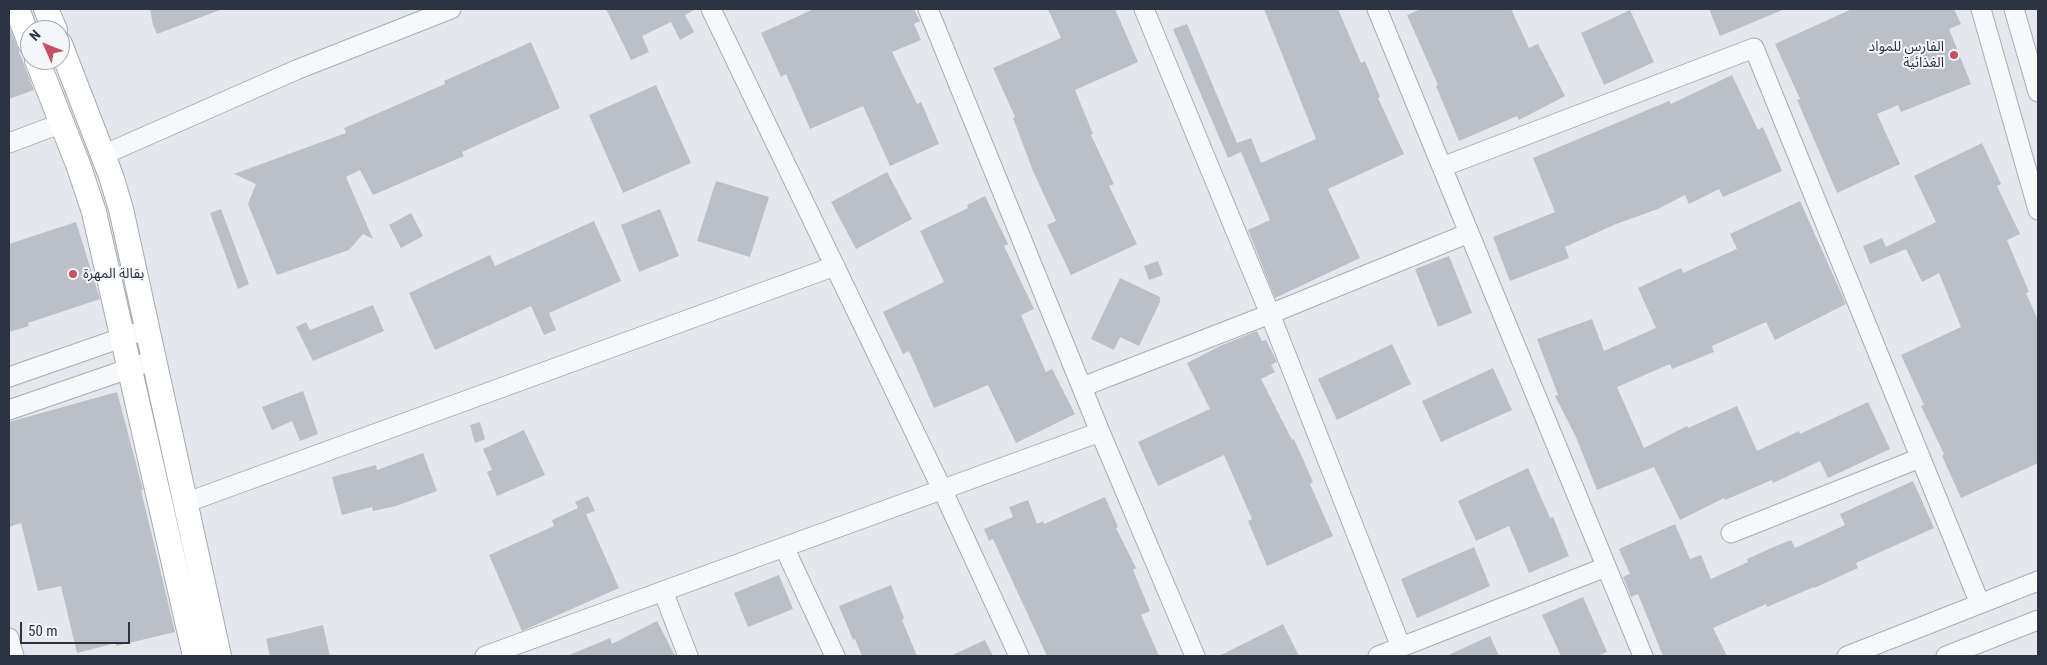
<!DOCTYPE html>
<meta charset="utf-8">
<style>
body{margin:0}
#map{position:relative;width:2047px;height:665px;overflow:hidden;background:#e4e7eb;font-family:"Roboto Condensed",sans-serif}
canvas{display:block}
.frame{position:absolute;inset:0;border:10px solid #2c3443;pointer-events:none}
.north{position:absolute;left:20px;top:20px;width:50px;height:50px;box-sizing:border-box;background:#f4f6f8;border:1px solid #a4a8b0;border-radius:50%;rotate:314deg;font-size:14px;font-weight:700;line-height:20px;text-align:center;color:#2c3443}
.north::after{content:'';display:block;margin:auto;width:18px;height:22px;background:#c95062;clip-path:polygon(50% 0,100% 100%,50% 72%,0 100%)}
.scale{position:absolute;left:20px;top:622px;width:110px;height:22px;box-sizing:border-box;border:2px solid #2c3443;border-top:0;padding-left:6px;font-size:15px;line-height:18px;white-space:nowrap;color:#2c3443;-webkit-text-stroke:4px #f4f6f8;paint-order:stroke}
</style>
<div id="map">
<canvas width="2047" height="665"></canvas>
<div class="frame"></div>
<div class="north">N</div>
<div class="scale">50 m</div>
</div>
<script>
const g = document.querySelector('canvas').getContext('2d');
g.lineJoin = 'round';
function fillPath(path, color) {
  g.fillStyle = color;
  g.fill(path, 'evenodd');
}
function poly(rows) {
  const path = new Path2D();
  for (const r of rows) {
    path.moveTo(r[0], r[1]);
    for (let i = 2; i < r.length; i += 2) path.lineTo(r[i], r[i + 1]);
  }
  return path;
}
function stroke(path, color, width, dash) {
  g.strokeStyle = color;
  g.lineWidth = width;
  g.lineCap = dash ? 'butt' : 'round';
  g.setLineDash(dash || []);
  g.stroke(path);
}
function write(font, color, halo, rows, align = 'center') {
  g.font = font + ' "Roboto Condensed","Noto Sans Arabic",sans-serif';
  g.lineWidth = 4;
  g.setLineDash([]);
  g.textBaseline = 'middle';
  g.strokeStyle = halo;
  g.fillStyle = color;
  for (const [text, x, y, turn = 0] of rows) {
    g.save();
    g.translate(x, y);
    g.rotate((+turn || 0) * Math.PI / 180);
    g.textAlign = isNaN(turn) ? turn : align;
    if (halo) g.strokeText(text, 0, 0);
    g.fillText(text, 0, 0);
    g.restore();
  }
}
const building = poly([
 [150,9,220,9,220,10,157,34,153,25],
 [606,9,696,9,685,15,694,32,680,40,671,22,642,36,649,52,631,60],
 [814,9,914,9,920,21,914,24,921,40,892,52,917,104,921,102,939,144,890,166,863,106,810,129,786,74,781,77,761,33],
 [1048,9,1115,9,1138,62,1075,90,1093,134,1091,135,1114,184,1109,186,1137,244,1071,275,1047,225,1056,221,1033,171,1013,118,1015,117,993,68,1061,38],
 [1264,9,1338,9,1361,63,1365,61,1380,97,1378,98,1404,154,1328,189,1360,258,1275,298,1248,230,1270,220,1241,152,1228,158,1173,29,1187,24,1237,143,1251,138,1261,163,1316,139],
 [1421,9,1511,9,1529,48,1538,44,1565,96,1519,120,1517,116,1459,141,1436,86,1438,85,1407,15],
 [1709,9,1785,9,1720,36],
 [1852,9,1954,9,1961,24,1949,29,1971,84,1901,112,1898,105,1877,114,1900,164,1837,193,1797,100,1800,99,1775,44],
 [1630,10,1654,62,1604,85,1581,33],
 [9,26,34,90,9,99],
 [531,42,560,108,462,152,464,156,373,195,360,170,346,177,373,239,363,234,349,250,277,275,248,204,256,184,234,174,346,133,344,128,445,84,444,81],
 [1732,75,1758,130,1763,127,1782,171,1723,197,1719,189,1689,204,1685,195,1658,209,1616,224,1565,247,1569,258,1510,281,1493,237,1555,212,1533,158,1669,101,1671,104],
 [656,85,691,163,623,193,589,115],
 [1982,143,2001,184,1997,186,2020,234,2007,240,2029,292,2026,293,2038,320,2038,463,1961,498,1942,456,1944,454,1921,406,1924,405,1901,355,1961,327,1939,273,1922,282,1906,249,1870,264,1863,246,1882,238,1886,247,1936,222,1914,176],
 [887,172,912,219,856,249,831,202],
 [716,181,769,197,750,257,697,241],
 [985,196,1008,244,1004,246,1034,309,1021,315,1046,372,1052,369,1075,414,1016,443,988,385,934,408,909,351,903,354,883,312,944,282,920,231,968,208,967,205],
 [1800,201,1846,304,1775,340,1766,322,1712,346,1714,352,1672,369,1670,364,1617,387,1644,448,1687,426,1688,428,1737,406,1757,451,1799,431,1800,434,1868,402,1890,449,1828,478,1820,461,1773,483,1772,480,1725,500,1724,498,1680,520,1654,467,1597,490,1576,437,1555,396,1558,395,1537,339,1592,319,1604,351,1656,328,1638,288,1681,268,1683,273,1737,249,1730,234],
 [221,209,249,284,238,289,210,213],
 [660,209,679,256,639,272,621,225],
 [411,213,423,236,401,248,389,225],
 [594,221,621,281,549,313,556,330,544,335,531,306,435,350,409,293,490,255,495,266],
 [76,222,100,299,28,323,29,326,9,332,9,244],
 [1449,256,1472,313,1438,327,1415,269],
 [1158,261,1163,275,1149,280,1144,266],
 [1120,278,1160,297,1160,302,1139,346,1120,337,1114,350,1091,339],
 [373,305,384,331,313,361,296,327,306,322,310,330],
 [1257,331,1262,341,1266,340,1277,362,1271,365,1275,372,1261,379,1292,440,1294,439,1313,482,1310,484,1333,536,1267,566,1248,521,1252,519,1224,455,1158,486,1138,442,1210,409,1187,363,1220,346],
 [1392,344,1411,384,1337,420,1318,379],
 [1493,368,1512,410,1441,442,1422,401],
 [303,391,318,434,300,441,292,421,272,430,262,407],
 [117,392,143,490,141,490,175,632,116,646,116,643,77,653,61,586,38,591,21,523,9,527,9,422],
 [480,422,485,439,475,443,470,425],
 [524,430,545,475,497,496,487,472,492,470,483,449],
 [423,453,437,491,396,506,373,511,372,507,342,515,332,477,376,465,377,470],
 [1528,468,1550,518,1553,517,1569,556,1529,573,1509,526,1476,541,1458,501],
 [1913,481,1934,528,1856,563,1858,568,1814,588,1814,587,1767,607,1766,604,1713,628,1727,656,1663,656,1638,594,1631,597,1623,577,1630,574,1619,549,1675,524,1690,559,1701,555,1711,579,1748,562,1747,559,1776,546,1791,540,1795,548,1845,525,1840,514],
 [588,496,595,511,586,514,619,588,522,631,489,555,554,526,552,520,578,508,575,502],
 [1105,497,1118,527,1116,528,1136,568,1133,570,1150,611,1141,615,1159,656,1047,656,993,539,989,541,984,529,1013,517,1009,507,1028,500,1037,524,1043,521,1044,524],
 [1474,547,1490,586,1417,618,1401,579],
 [779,575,793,609,748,627,734,593],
 [891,585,904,618,902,620,917,656,862,656,855,639,853,640,839,606],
 [1583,597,1607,652,1597,656,1561,656,1542,615],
 [657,621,675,656,567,656,610,638,612,644],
 [1283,624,1299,656,1219,656],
 [323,625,330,656,270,656,266,639],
 [1490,636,1499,656,1446,656],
 [985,640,993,656,950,656]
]);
const minor = poly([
 [711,9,942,489,1019,656],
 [928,9,1100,432,1195,656],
 [1144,9,1270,314,1401,647],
 [1377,9,1643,656],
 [1981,9,2038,210],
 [2014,9,2038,92],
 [9,143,62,123],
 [103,155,296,70,451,9],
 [1442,167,1754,48,1980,604],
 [9,377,147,329],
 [1082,387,1270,314,1469,233],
 [9,410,154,360],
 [185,503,835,266],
 [1731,533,1920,458],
 [784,547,835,656],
 [663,591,688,656],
 [9,638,14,656],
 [485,656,1100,432],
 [1378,656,1606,567],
 [1847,656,2038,581],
 [1946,656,2038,620]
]);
const major = poly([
 [17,9,30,43],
 [46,9,55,30],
 [60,44,111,176,121,209,219,656],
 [37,60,79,167,94,212,195,656]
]);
const markers = [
 [1954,55,5,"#c95062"],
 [73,274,5,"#c95062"]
];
const poiNames = [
 ["الفارس للمواد",1944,47],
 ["الغذائية",1944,63],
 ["بقالة المهرة",83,274,"left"]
];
fillPath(building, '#bbc0c8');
stroke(minor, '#a9aeb5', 21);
stroke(major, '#a4abb6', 26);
stroke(minor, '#f7f8fa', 19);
stroke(major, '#fff', 24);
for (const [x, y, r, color] of markers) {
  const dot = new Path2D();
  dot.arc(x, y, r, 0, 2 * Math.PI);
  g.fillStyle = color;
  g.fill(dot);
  stroke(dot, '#f4f6f8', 2);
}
write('14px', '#2c3443', '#f4f6f8', poiNames, 'right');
</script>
